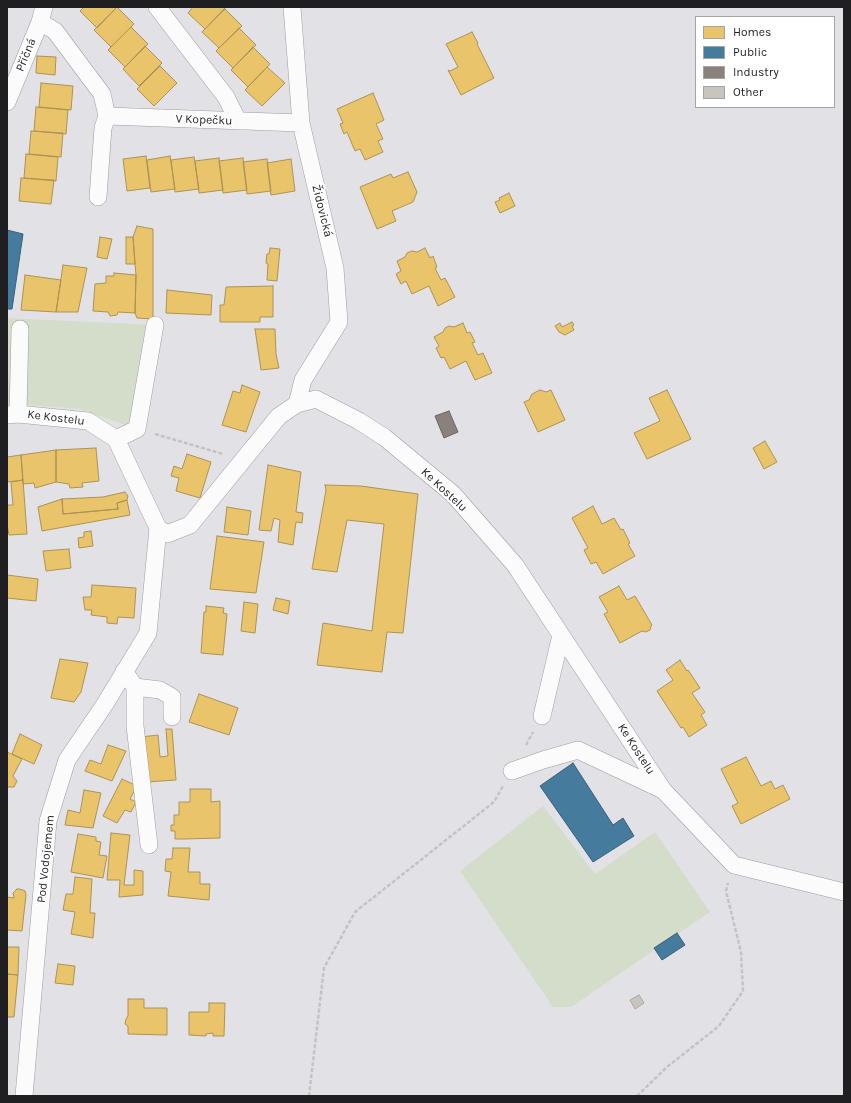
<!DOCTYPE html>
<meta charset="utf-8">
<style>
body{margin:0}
#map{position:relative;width:851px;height:1103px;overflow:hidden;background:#e2e2e6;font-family:Karla,sans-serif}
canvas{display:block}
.frame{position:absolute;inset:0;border:8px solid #1f1f22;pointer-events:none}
.legend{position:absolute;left:695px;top:16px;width:140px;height:92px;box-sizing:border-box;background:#fff;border:1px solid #a5a5a7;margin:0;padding:5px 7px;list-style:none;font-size:12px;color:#1f1f22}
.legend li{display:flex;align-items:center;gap:8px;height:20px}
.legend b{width:20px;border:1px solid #a5a5a7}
</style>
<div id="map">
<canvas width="851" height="1103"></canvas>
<div class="frame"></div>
<ul class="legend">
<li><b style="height:11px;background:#e9c46a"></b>Homes</li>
<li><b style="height:11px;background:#457b9d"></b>Public</li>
<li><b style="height:11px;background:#8a817c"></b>Industry</li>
<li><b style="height:11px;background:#cac4bf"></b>Other</li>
</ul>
</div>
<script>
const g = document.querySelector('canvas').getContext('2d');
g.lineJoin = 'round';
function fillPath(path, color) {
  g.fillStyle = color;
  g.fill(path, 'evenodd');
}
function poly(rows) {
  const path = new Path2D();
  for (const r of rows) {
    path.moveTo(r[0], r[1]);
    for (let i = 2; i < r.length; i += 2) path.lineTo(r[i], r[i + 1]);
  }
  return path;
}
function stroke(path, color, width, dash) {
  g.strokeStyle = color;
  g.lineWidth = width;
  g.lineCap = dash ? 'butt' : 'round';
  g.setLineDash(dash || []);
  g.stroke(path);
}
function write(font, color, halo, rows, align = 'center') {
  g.font = font + ' Karla,sans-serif';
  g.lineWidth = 4;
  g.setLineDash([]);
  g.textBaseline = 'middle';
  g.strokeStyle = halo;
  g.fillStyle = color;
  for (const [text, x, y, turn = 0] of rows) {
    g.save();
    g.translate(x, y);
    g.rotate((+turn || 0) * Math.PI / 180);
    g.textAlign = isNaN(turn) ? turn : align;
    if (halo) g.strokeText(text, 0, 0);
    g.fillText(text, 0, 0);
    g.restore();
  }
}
const green = poly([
 [7,318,155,325,137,429,80,409,31,405,7,406],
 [543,806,595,874,655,832,710,912,571,1007,553,1007,460,871]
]);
const homes = poly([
 [84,7,117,7,97,28,80,11,84,7],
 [117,7,134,24,111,47,94,30,117,7],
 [193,7,226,7,205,29,188,13,193,7],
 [225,9,242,26,219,48,202,32,225,9],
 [131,27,148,44,125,67,108,50,131,27],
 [239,28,256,45,233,68,216,51,239,28],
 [472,32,478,43,477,44,494,78,461,95,448,70,450,71,458,67,446,44,472,32],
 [145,46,162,63,139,86,123,69,145,46],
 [253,47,270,64,248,87,231,70,253,47],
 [37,56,56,57,55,75,36,73,37,56],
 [160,66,177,83,154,106,137,89,160,66],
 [267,67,285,83,262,106,245,90,267,67],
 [41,83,73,86,71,110,39,107,41,83],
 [373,93,384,120,376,124,383,139,378,141,383,152,365,160,360,149,355,151,347,132,344,134,340,124,343,123,337,109,373,93],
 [36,107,68,110,66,134,34,131,36,107],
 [31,131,63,133,61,157,29,154,31,131],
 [26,154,58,157,56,181,24,178,26,154],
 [146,156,150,188,127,191,123,159,146,156],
 [170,156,175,189,151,192,147,160,170,156],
 [194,157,199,189,175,192,171,160,194,157],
 [219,158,223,190,199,193,195,161,219,158],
 [243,158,247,190,223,193,219,161,243,158],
 [267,159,271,191,247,194,243,162,267,159],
 [291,159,295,191,271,195,267,163,291,159],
 [408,172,417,192,413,202,392,211,396,221,377,229,360,187,391,174,393,178,408,172],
 [21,178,54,180,51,204,19,201,21,178],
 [509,193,515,206,500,213,495,202,500,200,499,198,509,193],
 [137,226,153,229,153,319,137,318,135,313,136,275,135,264,133,237,137,226],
 [100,237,112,239,107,259,97,257,100,237],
 [126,237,133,237,135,264,126,264,126,237],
 [270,248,280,249,277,281,267,280,268,264,266,263,267,254,269,254,270,248],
 [425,248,430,258,433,256,437,267,435,268,441,280,445,278,455,297,438,306,429,286,412,294,406,281,401,284,396,274,401,271,397,261,405,257,407,253,412,251,417,252,425,248],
 [63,265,87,268,78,312,56,312,63,265],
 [114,273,136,275,135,313,118,312,117,315,110,316,108,312,93,311,95,284,106,283,106,276,114,276,114,273],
 [25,275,61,280,56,312,21,310,25,275],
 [273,286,273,317,260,317,260,322,220,322,220,305,224,305,226,287,273,286],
 [167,290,212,295,211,315,166,313,167,290],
 [572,322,574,325,572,326,574,330,565,335,559,332,555,326,560,323,562,327,572,322],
 [463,323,467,333,470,332,475,342,472,343,478,355,483,353,492,373,475,380,466,361,450,369,444,357,441,358,436,348,439,346,434,337,443,332,445,328,449,326,454,327,463,323],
 [255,329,275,329,276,354,279,368,261,370,255,329],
 [242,385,260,392,246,432,222,425,233,391,240,393,242,385],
 [540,390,546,392,551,390,565,420,538,432,524,402,529,400,532,394,540,390],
 [667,390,691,439,647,459,634,433,660,421,649,398,667,390],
 [765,441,777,462,764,469,753,448,765,441],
 [96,448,99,481,82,483,83,487,70,488,69,484,56,482,56,450,96,448],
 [56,450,56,482,35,488,34,483,23,484,21,455,56,450],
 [187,454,211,462,200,498,176,491,179,478,171,476,174,466,182,469,187,454],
 [21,455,23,480,7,482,7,457,21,455],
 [268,465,301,472,296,512,303,513,302,523,296,522,293,545,278,542,280,520,274,518,271,531,259,530,268,465],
 [23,480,27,534,9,535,7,524,7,505,13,505,11,482,23,480],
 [325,485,361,486,418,494,403,633,387,632,382,672,317,665,323,623,372,631,384,524,347,520,337,572,312,569,326,490,325,485],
 [125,492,128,496,127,500,117,503,118,509,63,514,62,499,103,497,125,492],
 [62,499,63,514,118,509,117,503,127,500,130,515,42,531,38,507,62,499],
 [593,506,602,524,614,518,621,530,623,529,630,543,628,544,635,556,603,574,596,562,591,564,584,550,588,548,572,518,593,506],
 [227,507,251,511,248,535,224,532,227,507],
 [91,531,93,546,79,548,78,538,84,537,84,532,91,531],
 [217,536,264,542,256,593,210,589,217,536],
 [69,549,71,568,46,571,43,551,69,549],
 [7,575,38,579,36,601,7,598,7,575],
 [92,585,136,588,134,618,118,617,117,624,107,623,107,617,91,615,92,610,85,610,83,597,91,597,92,585],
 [619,586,627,600,635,596,652,625,651,626,650,630,646,632,642,631,620,643,604,614,608,612,599,597,619,586],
 [276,598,290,601,288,614,273,610,276,598],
 [244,602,258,604,255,633,241,631,244,602],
 [206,606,224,608,223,613,227,614,223,655,201,653,204,612,206,612,206,606],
 [60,659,88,663,81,692,74,702,51,698,60,659],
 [680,660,687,671,688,670,700,688,692,693,705,712,701,715,707,725,689,737,683,727,681,728,657,691,673,680,666,670,680,660],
 [199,694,238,708,229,735,189,722,199,694],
 [166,729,172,729,176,780,146,782,141,737,158,735,160,757,168,756,166,729],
 [20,734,42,745,34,764,12,754,20,734],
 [108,745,126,751,112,781,85,771,90,760,101,764,108,745],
 [7,752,22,759,13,776,17,781,14,787,8,787,7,789,7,752],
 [746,757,761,786,771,781,775,789,783,785,790,799,741,824,732,806,738,803,721,769,746,757],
 [122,779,137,786,130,799,136,802,131,812,125,810,117,823,103,816,122,779],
 [190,789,211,789,211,802,220,801,220,838,184,839,175,839,175,831,171,831,171,825,174,825,174,815,179,815,179,802,190,802,190,789],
 [84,790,101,793,93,828,65,825,68,810,80,813,84,790],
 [111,833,130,835,124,885,134,885,134,870,143,871,143,895,119,897,120,880,107,880,111,833],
 [78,834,96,837,96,841,101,842,99,855,107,856,103,878,71,872,78,834],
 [173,848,190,848,188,872,200,872,200,884,210,884,209,900,168,896,171,872,165,871,166,859,172,859,173,848],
 [75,877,92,879,90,913,95,913,93,938,71,934,75,912,63,910,66,894,73,894,75,877],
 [17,889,19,889,23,890,25,891,26,895,22,931,7,930,7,897,14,898,13,893,17,889],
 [7,947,19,947,18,975,7,974,7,947],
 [58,964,75,966,73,985,55,983,58,964],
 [7,974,18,975,14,1017,7,1017,7,974],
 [128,999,144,999,144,1008,167,1008,167,1035,128,1034,128,1026,125,1024,126,1019,128,1016,128,999],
 [209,1003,225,1003,224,1036,213,1036,213,1033,206,1034,206,1036,189,1035,189,1012,209,1012,209,1003]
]);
const public = poly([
 [7,230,23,234,12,309,7,309,7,230],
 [573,763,613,825,623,818,634,836,593,862,540,786,573,763],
 [677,933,685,945,662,960,654,948,677,933]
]);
const industry = poly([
 [449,411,458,432,444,438,435,416,449,411]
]);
const building = poly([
 [639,995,644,1003,635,1009,630,1000,639,995]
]);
const path = poly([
 [155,434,223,454],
 [526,745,533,732],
 [309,1096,324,968,355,912,494,802,503,786],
 [637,1096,667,1067,719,1026,743,991,741,952,726,891,728,883]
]);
const street = poly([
 [157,7,226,97,238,121],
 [292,7,301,123,335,268,339,322,303,380,297,404],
 [40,22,55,31,102,94,107,116,103,128,98,197],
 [7,102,40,22,44,7],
 [107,116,301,123],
 [18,414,20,329],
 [7,415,18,414,88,421,116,439,158,528,167,534,190,525,279,416,297,404,316,399,359,421,384,437,453,494,515,565,663,790,734,865,844,892],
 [116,439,137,429,155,325],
 [124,671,135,687,135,726,149,845],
 [135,687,160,690,172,697,172,717],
 [542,716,561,635],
 [512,771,543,760,578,750,663,790],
 [24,1096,48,821,67,760,105,704,148,633,158,528]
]);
const streetNames = [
 ["Příčná",26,55,-68],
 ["V Kopečku",204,120,2],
 ["Židovická",322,211,76],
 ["Ke Kostelu",56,418,7],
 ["Ke Kostelu",444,490,43],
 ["Ke Kostelu",636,749,57],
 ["Pod Vodojemem",46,859,-84]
];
fillPath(green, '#d4ddc9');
fillPath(homes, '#e9c46a');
stroke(homes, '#ac9254', 1);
fillPath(public, '#457b9d');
stroke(public, '#3a5f78', 1);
fillPath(industry, '#8a817c');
stroke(industry, '#6a6461', 1);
fillPath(building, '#cac4bf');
stroke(building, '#a7a6a6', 1);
stroke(street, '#9c9ca0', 18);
stroke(path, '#c3c3c4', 2.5, [4, 2]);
stroke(street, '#fbfbfb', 17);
write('12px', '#1f1f22', '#fff', streetNames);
</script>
